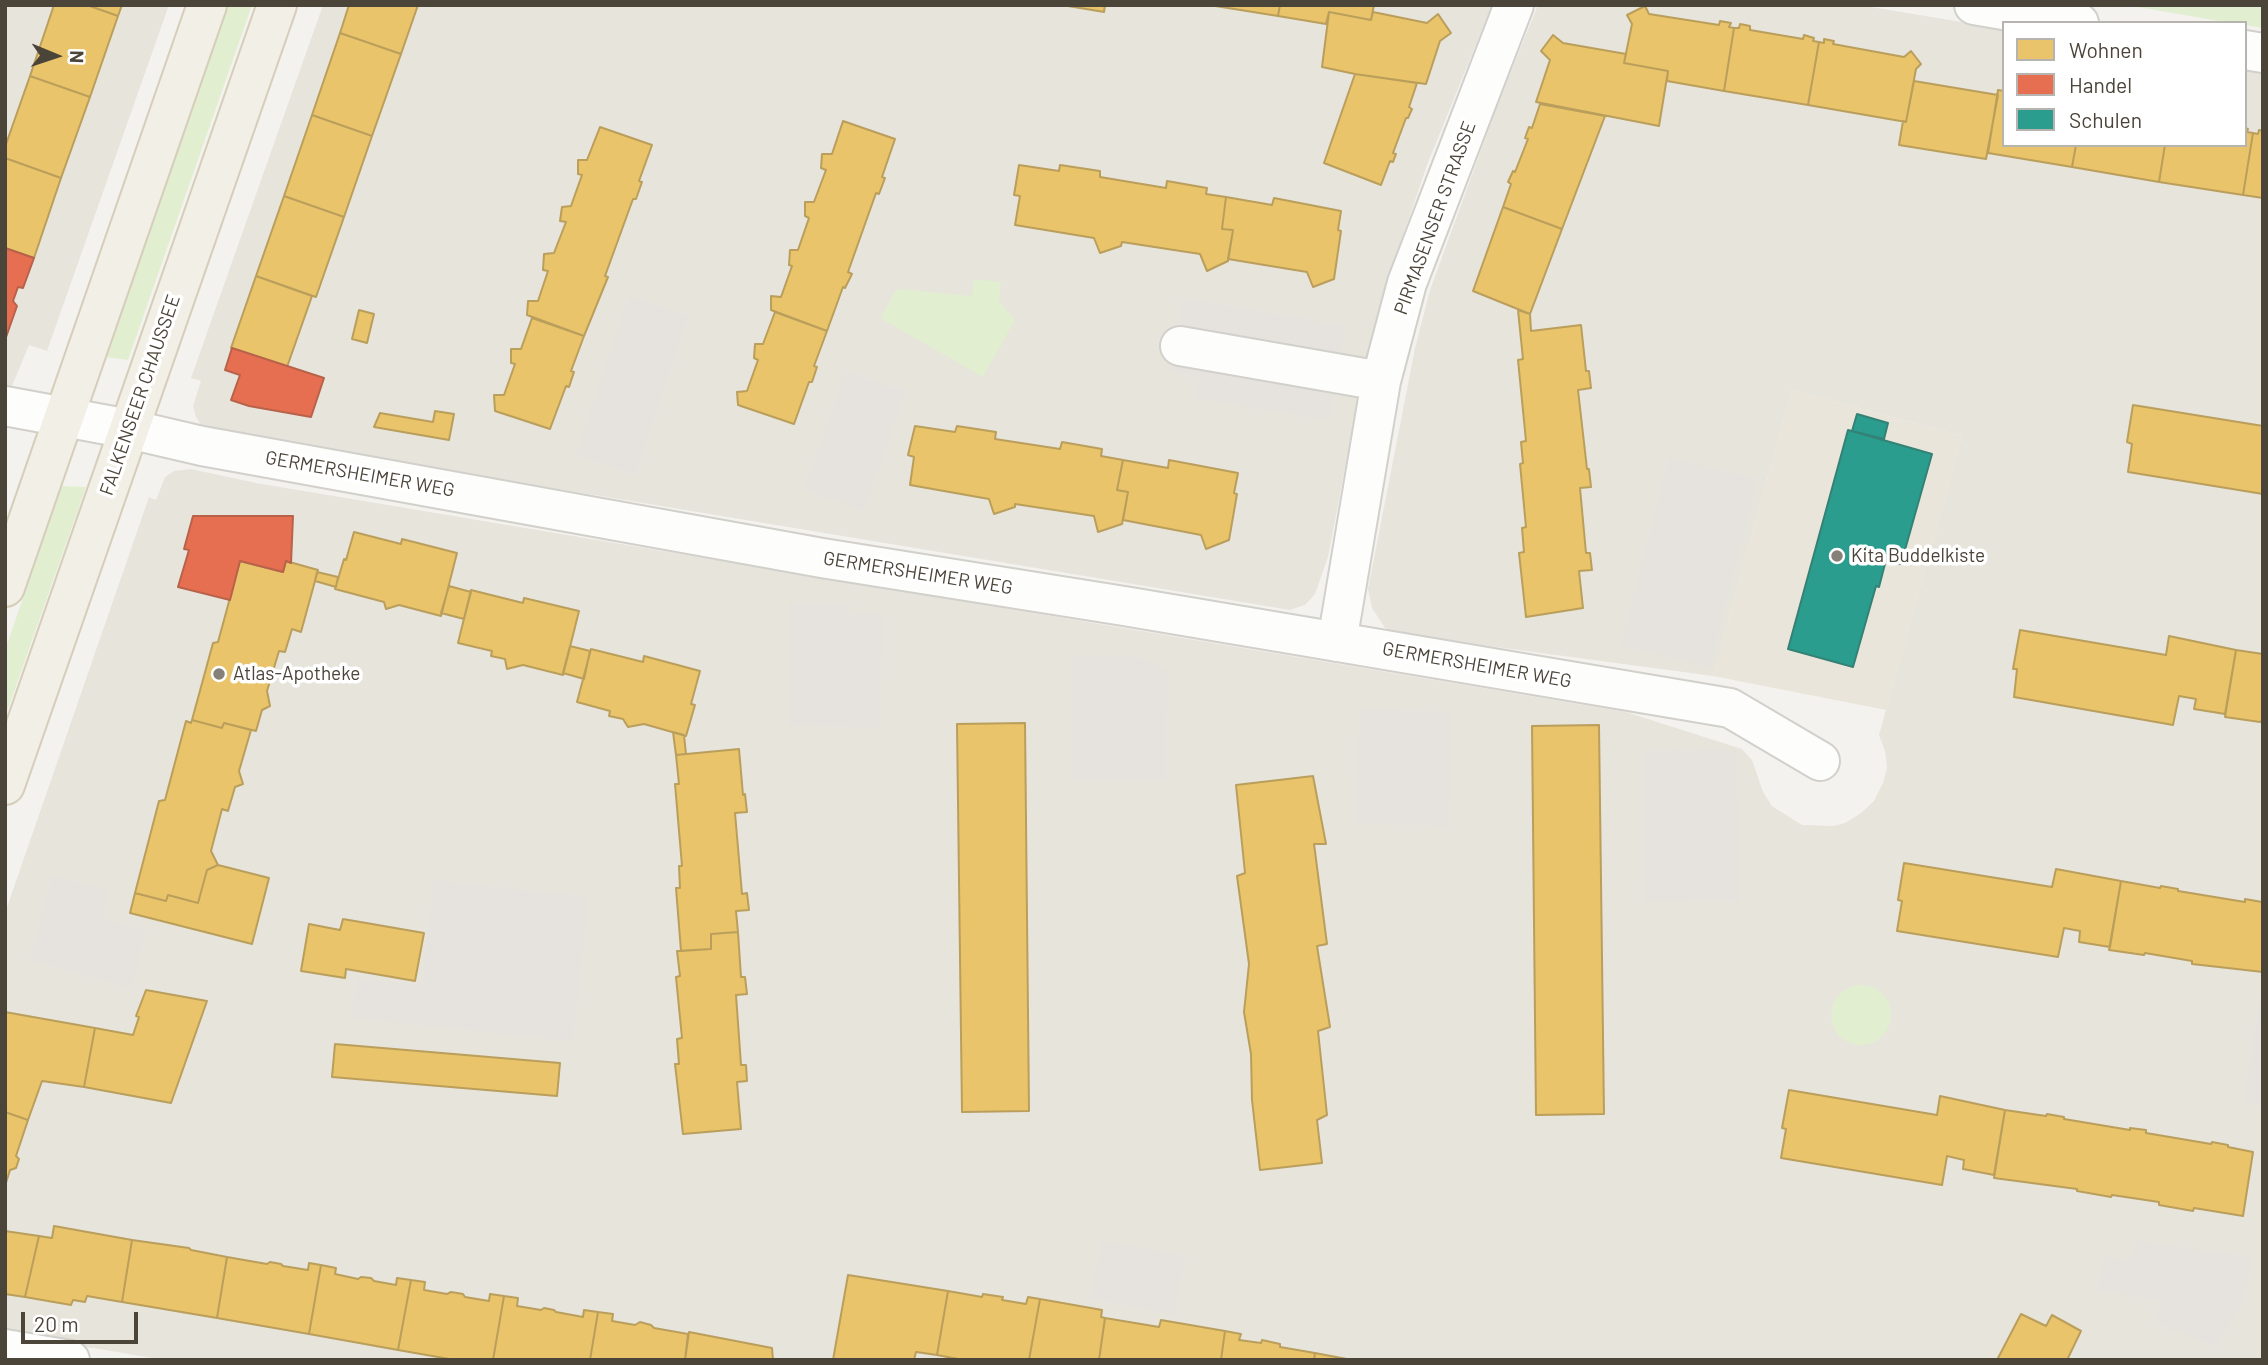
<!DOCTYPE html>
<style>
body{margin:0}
#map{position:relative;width:2268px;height:1365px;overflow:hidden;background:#f4f2ee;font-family:Barlow,sans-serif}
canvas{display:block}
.frame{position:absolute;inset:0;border:7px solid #4b4439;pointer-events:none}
.legend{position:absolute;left:2002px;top:21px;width:245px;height:126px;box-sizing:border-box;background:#fff;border:2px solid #b7b4b0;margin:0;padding:9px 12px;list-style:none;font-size:21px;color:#4b4439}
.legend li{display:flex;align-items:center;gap:14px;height:35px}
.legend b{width:35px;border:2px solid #b7b4b0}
.north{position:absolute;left:21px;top:21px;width:70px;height:70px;-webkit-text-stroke:5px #fff;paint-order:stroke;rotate:92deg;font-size:19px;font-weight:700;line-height:28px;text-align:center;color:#4b4439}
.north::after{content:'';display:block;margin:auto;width:24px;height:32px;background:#4b4439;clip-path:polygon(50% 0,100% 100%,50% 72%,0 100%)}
.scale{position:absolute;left:21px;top:1312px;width:117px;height:32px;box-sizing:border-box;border:4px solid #4b4439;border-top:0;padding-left:9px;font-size:21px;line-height:24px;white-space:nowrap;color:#4b4439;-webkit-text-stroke:5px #fff;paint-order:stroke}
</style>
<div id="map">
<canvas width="2268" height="1365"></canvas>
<div class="frame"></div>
<ul class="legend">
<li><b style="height:19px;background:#e9c46a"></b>Wohnen</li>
<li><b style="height:19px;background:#e76f51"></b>Handel</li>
<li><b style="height:19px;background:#2a9d8f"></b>Schulen</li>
</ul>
<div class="north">N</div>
<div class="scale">20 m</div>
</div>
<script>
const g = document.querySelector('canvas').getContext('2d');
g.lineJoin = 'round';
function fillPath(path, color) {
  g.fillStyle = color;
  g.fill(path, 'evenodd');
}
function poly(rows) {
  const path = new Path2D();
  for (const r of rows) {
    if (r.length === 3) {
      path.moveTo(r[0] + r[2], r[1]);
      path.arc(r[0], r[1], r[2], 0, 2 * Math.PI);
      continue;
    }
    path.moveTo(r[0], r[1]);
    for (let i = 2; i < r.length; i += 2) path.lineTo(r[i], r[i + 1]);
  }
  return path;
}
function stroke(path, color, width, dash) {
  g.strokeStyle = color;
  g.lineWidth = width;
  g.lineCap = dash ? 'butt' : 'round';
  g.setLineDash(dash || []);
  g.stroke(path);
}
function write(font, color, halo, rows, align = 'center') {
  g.font = font + ' Barlow,sans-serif';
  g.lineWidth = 7;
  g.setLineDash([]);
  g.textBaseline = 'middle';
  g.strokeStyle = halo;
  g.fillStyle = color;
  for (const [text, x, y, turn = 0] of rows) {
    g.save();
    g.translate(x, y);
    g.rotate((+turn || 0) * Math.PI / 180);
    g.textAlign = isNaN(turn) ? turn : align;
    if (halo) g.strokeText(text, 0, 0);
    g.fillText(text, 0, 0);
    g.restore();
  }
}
const residential = poly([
 [5,5,169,5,47,351,29,345,12,386,5,390],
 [323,5,1492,5,1427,165,1389,277,1358,400,1328,557,1315,594,1305,605,1290,610,268,441,203,428,196,417,193,406,201,381,191,378],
 [1538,5,1859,5,2004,29,2004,145,2245,145,2245,70,2263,73,2263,1360,164,1360,5,1333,5,913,149,497,156,500,165,477,174,471,191,469,256,483,1626,712,1742,749,1752,760,1763,792,1772,806,1802,825,1833,826,1845,823,1861,813,1874,801,1883,783,1887,767,1885,751,1879,735,1962,436,1792,390,1713,676,1399,634,1385,628,1372,608,1368,589,1415,348,1430,290,1498,104]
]);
const education = poly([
 [1792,390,1962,436,1886,710,1713,676]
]);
const green = poly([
 [228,5,252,5,128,360,106,357],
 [2126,5,2263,7,2263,28,2245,25,2245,23,2231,23],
 [974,279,1001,282,999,301,1015,320,983,377,880,318,897,289,972,296],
 [62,486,86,487,5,717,5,650],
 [1861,1015,30]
]);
const parking = poly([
 [629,296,689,316,636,475,576,455],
 [1183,298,1345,326,1329,421,1196,398,1200,377,1171,372],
 [845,371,905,391,864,511,804,490],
 [1669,457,1758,479,1710,667,1621,645],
 [789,603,850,603,850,614,882,614,881,727,789,726],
 [1073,657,1138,657,1167,668,1166,781,1073,781],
 [1360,709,1452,712,1449,826,1356,823],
 [1737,750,1739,901,1646,902,1643,751],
 [52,875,109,891,102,918,147,931,131,988,30,960],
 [434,880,589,897,573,1041,352,1018,356,978,422,985],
 [2260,999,2263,999,2263,1109,2244,1100],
 [1102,1240,1186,1256,1174,1315,1090,1299],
 [2137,1240,2253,1258,2242,1301,2217,1347,2156,1323,2161,1301,2096,1290,2104,1256,2128,1260]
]);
const homes = poly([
 [54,5,87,5,118,16,90,97,30,76,54,5],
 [87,5,122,5,118,16,87,5],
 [349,5,418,5,401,54,340,33,349,5],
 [1062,5,1105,5,1104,12,1062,5],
 [1209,5,1280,5,1278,16,1209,5],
 [1280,5,1374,5,1371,20,1329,12,1326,24,1278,16,1280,5],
 [1645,6,1649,14,1719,25,1720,21,1731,23,1729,27,1734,28,1724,91,1667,81,1668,71,1624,63,1632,24,1627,15,1645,6],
 [1329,12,1371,20,1373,12,1427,23,1438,14,1451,33,1440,41,1426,84,1355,74,1322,67,1329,12],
 [1740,24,1750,26,1750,30,1803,39,1804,35,1814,38,1813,41,1819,42,1808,105,1724,91,1734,28,1739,28,1740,24],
 [340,33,401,54,372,136,312,115,340,33],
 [1553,35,1563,43,1626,54,1624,63,1668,71,1659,126,1536,102,1550,60,1541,51,1553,35],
 [1824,39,1834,41,1833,44,1904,57,1911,51,1921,64,1916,69,1906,122,1808,105,1819,42,1824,43,1824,39],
 [1355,74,1417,83,1409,107,1412,109,1408,118,1406,118,1393,153,1396,154,1393,162,1390,161,1381,185,1324,163,1355,74],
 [30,76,90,97,61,178,5,158,5,147,30,76],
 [1914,81,1998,95,1986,159,1899,145,1903,121,1906,122,1914,81],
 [1998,90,2004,91,2004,145,2076,145,2072,167,1988,153,1998,90],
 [1540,104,1605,116,1562,229,1503,207,1511,184,1508,182,1513,171,1515,172,1528,139,1525,138,1529,127,1532,128,1540,104],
 [312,115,372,136,344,217,284,196,312,115],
 [843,121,895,139,882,177,885,178,879,194,876,193,848,272,852,274,845,288,843,287,827,331,771,310,771,296,781,297,792,266,789,265,790,250,798,250,809,218,805,216,805,202,814,202,826,170,821,168,822,154,832,154,843,121],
 [600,127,652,145,639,181,642,182,636,199,633,199,605,276,608,277,584,336,527,315,528,301,538,301,548,271,543,270,544,254,554,253,566,222,560,221,562,207,571,206,582,175,578,174,578,160,587,160,600,127],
 [2245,128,2248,129,2247,132,2253,133,2243,195,2159,182,2165,145,2245,145,2245,128],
 [2259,130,2263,131,2263,198,2243,195,2253,133,2258,134,2259,130],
 [2076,145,2165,145,2159,182,2072,167,2076,145],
 [5,158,61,178,34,258,5,248,5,158],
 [1019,165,1059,171,1060,165,1100,171,1100,177,1166,188,1167,181,1207,188,1206,194,1226,197,1222,229,1233,230,1228,261,1207,271,1200,254,1122,242,1121,246,1100,253,1094,238,1015,225,1020,196,1014,195,1019,165],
 [284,196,344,217,316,297,256,276,284,196],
 [1226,197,1272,205,1274,198,1341,211,1338,230,1341,231,1334,279,1313,287,1307,272,1228,259,1233,230,1222,229,1226,197],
 [1503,207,1562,229,1530,314,1473,291,1503,207],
 [256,276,312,296,287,367,231,348,256,276],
 [359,310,374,314,367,343,352,339,359,310],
 [1518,310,1530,314,1531,331,1581,325,1586,371,1589,371,1591,388,1578,390,1587,469,1589,469,1591,487,1580,488,1586,553,1590,553,1592,570,1579,571,1583,608,1526,617,1519,553,1524,552,1522,528,1526,527,1520,464,1523,463,1521,442,1526,441,1518,360,1523,359,1518,310],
 [775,312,827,331,814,366,817,367,812,382,809,382,794,424,738,405,737,392,747,391,758,360,754,358,755,344,763,344,775,312],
 [532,318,584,336,571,371,574,372,569,387,566,386,550,429,495,411,494,395,504,395,515,364,511,363,511,349,521,349,532,318],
 [2133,405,2263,426,2263,494,2128,472,2132,444,2127,442,2133,405],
 [435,411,454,414,449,440,374,427,380,413,433,422,435,411],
 [915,426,955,432,957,426,996,432,995,439,1060,449,1062,442,1102,449,1101,456,1123,460,1117,490,1128,492,1122,524,1098,532,1094,516,1015,504,1015,507,994,514,989,499,910,485,914,457,908,455,915,426],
 [1123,460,1168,468,1169,460,1238,473,1234,493,1237,494,1229,540,1206,549,1201,535,1123,520,1128,492,1117,490,1123,460],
 [354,532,401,544,402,539,457,553,441,616,399,605,386,609,384,602,335,589,344,559,346,560,354,532],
 [240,561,283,572,286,561,318,570,301,632,292,629,285,652,279,651,267,691,270,706,262,710,256,731,224,723,222,728,192,720,213,643,218,642,240,561],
 [317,572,338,577,336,587,315,581,317,572],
 [449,586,471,592,464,619,441,613,449,586],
 [471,590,523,603,524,598,579,611,563,675,523,665,507,669,505,659,491,656,492,651,458,643,471,590],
 [2020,630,2166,655,2169,636,2236,650,2225,714,2194,709,2196,699,2179,696,2173,725,2014,697,2017,669,2013,669,2020,630],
 [570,646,590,651,584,679,563,673,570,646],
 [591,649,643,662,644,656,700,671,691,704,695,705,686,736,644,724,628,727,623,719,609,716,610,711,577,702,591,649],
 [2236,650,2263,654,2263,720,2260,722,2225,717,2236,650],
 [192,720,222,728,224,723,251,730,239,771,243,784,235,787,228,811,222,809,211,851,218,865,207,870,198,903,168,895,166,901,135,893,159,801,165,800,186,721,191,723,192,720],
 [1025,723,1029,1111,962,1112,957,724,1025,723],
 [1599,725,1604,1114,1536,1115,1532,726,1599,725],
 [673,732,684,735,686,754,676,755,673,732],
 [739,749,743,795,745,794,747,812,735,813,742,894,747,893,749,910,736,911,738,932,711,934,711,949,681,951,676,888,680,888,679,866,682,866,675,784,679,784,676,755,739,749],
 [1313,776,1326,844,1314,844,1327,944,1317,946,1330,1027,1318,1031,1327,1115,1317,1120,1322,1163,1260,1170,1252,1100,1251,1054,1244,1012,1249,964,1237,876,1245,873,1236,785,1313,776],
 [1904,863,2052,887,2056,869,2121,881,2110,947,2079,942,2080,931,2064,928,2058,957,1897,931,1902,901,1898,900,1904,863],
 [218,865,269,878,252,944,130,913,135,893,166,901,168,895,198,903,207,870,218,865],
 [2121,881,2160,888,2161,886,2178,889,2178,891,2245,902,2245,899,2262,902,2263,972,2192,964,2192,961,2145,953,2144,955,2109,950,2121,881],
 [343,919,424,933,415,981,346,969,345,978,301,971,309,924,340,930,343,919],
 [738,932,741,977,745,977,747,994,736,995,741,1065,746,1065,747,1081,737,1082,741,1129,683,1134,675,1064,679,1064,677,1039,682,1038,676,977,680,976,677,951,711,949,711,934,738,932],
 [146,990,207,1001,171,1103,84,1087,95,1028,133,1035,139,1017,136,1016,146,990],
 [5,1012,95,1028,84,1087,42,1081,28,1120,5,1112,5,1012],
 [335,1044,560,1063,557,1096,332,1077,335,1044],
 [1789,1090,1937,1115,1940,1096,2005,1110,1994,1175,1963,1169,1964,1160,1947,1156,1942,1185,1781,1158,1786,1129,1782,1128,1789,1090],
 [2005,1110,2046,1116,2047,1114,2064,1117,2064,1119,2130,1130,2130,1128,2146,1130,2146,1133,2211,1144,2212,1142,2228,1145,2228,1147,2253,1152,2243,1216,2194,1208,2193,1211,2159,1205,2159,1202,2112,1195,2111,1197,2077,1191,2077,1189,1994,1178,2005,1110],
 [5,1112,28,1120,16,1156,19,1159,16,1168,10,1170,5,1186,5,1112],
 [54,1226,132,1240,122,1302,87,1296,85,1302,73,1300,71,1305,25,1297,39,1236,52,1238,54,1226],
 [5,1231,39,1236,25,1297,5,1294,5,1231],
 [132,1240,189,1248,191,1250,227,1257,217,1318,122,1302,132,1240],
 [227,1257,267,1264,270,1262,281,1264,283,1266,308,1270,309,1263,321,1265,309,1334,217,1318,227,1257],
 [321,1265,336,1268,335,1274,358,1279,361,1277,371,1278,374,1281,396,1285,397,1278,411,1280,398,1350,309,1334,321,1265],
 [848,1275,948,1291,937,1355,916,1352,914,1360,833,1360,848,1275],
 [411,1280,425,1282,424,1290,447,1294,451,1292,463,1294,465,1297,489,1301,490,1294,504,1296,493,1360,455,1360,398,1350,411,1280],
 [948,1291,982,1297,983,1294,1003,1297,1002,1300,1026,1304,1028,1297,1040,1299,1029,1360,963,1360,937,1355,948,1291],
 [504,1296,518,1298,517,1306,541,1310,544,1308,554,1310,556,1312,583,1317,584,1310,598,1312,590,1360,493,1360,504,1296],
 [1040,1299,1102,1310,1101,1317,1105,1318,1099,1360,1029,1360,1040,1299],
 [598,1312,613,1314,612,1321,635,1325,640,1322,651,1325,654,1328,688,1334,685,1360,590,1360,598,1312],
 [2021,1314,2046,1326,2052,1315,2081,1331,2067,1360,1997,1360,2021,1314],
 [1105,1318,1159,1327,1161,1320,1225,1331,1221,1360,1099,1360,1105,1318],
 [1225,1331,1241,1334,1239,1340,1261,1343,1262,1340,1280,1344,1280,1347,1315,1353,1314,1360,1221,1360,1225,1331],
 [689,1332,772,1348,773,1360,685,1360,689,1332],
 [1315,1353,1352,1360,1314,1360,1315,1353]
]);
const shops = poly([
 [5,248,34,258,23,288,18,287,13,301,17,306,5,340,5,248],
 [232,348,324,378,311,417,249,406,231,400,240,375,225,370,232,348],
 [193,516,293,516,291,563,286,561,283,572,240,561,230,600,178,587,189,550,184,549,193,516]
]);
const schools = poly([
 [1857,414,1888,423,1884,439,1852,431,1857,414],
 [1848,430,1932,454,1901,564,1886,560,1879,587,1876,586,1853,667,1788,649,1848,430]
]);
const minor = poly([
 [1974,5,2079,23],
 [2245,50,2263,53],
 [1180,346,1381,381],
 [5,406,129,429,202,446,822,558,1124,606,1730,708,1820,761],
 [1337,642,1381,381,1407,283,1514,5],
 [5,1349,70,1360]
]);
const major = poly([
 [5,587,207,5],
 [5,785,277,5]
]);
const markers = [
 [1837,556,7,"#868178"],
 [219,674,7,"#868178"]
];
const streetNames = [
 ["PIRMASENSER STRASSE",1435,218,-70],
 ["FALKENSEER CHAUSSEE",140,395,-71],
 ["GERMERSHEIMER WEG",360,474,10],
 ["GERMERSHEIMER WEG",918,573,9],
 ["GERMERSHEIMER WEG",1477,665,10]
];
const poiNames = [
 ["Kita Buddelkiste",1851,556],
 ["Atlas-Apotheke",233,674]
];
fillPath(residential, '#e7e4dc');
fillPath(education, '#eae5da');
fillPath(green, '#e1eecf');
fillPath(parking, '#e6e3df');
fillPath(homes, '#e9c46a');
stroke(homes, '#ba9e5b', 2);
fillPath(shops, '#e76f51');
stroke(shops, '#b8624a', 2);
fillPath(schools, '#2a9d8f');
stroke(schools, '#348275', 2);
stroke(minor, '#d2d0cb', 42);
stroke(major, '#d6cebb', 42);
stroke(minor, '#fdfdfc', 38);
stroke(major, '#f2efe6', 38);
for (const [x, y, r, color] of markers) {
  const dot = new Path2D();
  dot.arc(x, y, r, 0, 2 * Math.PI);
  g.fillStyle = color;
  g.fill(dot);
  stroke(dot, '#fff', 2.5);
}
write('19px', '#4b4439', '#fff', streetNames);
write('19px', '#4b4439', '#fff', poiNames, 'left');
</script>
